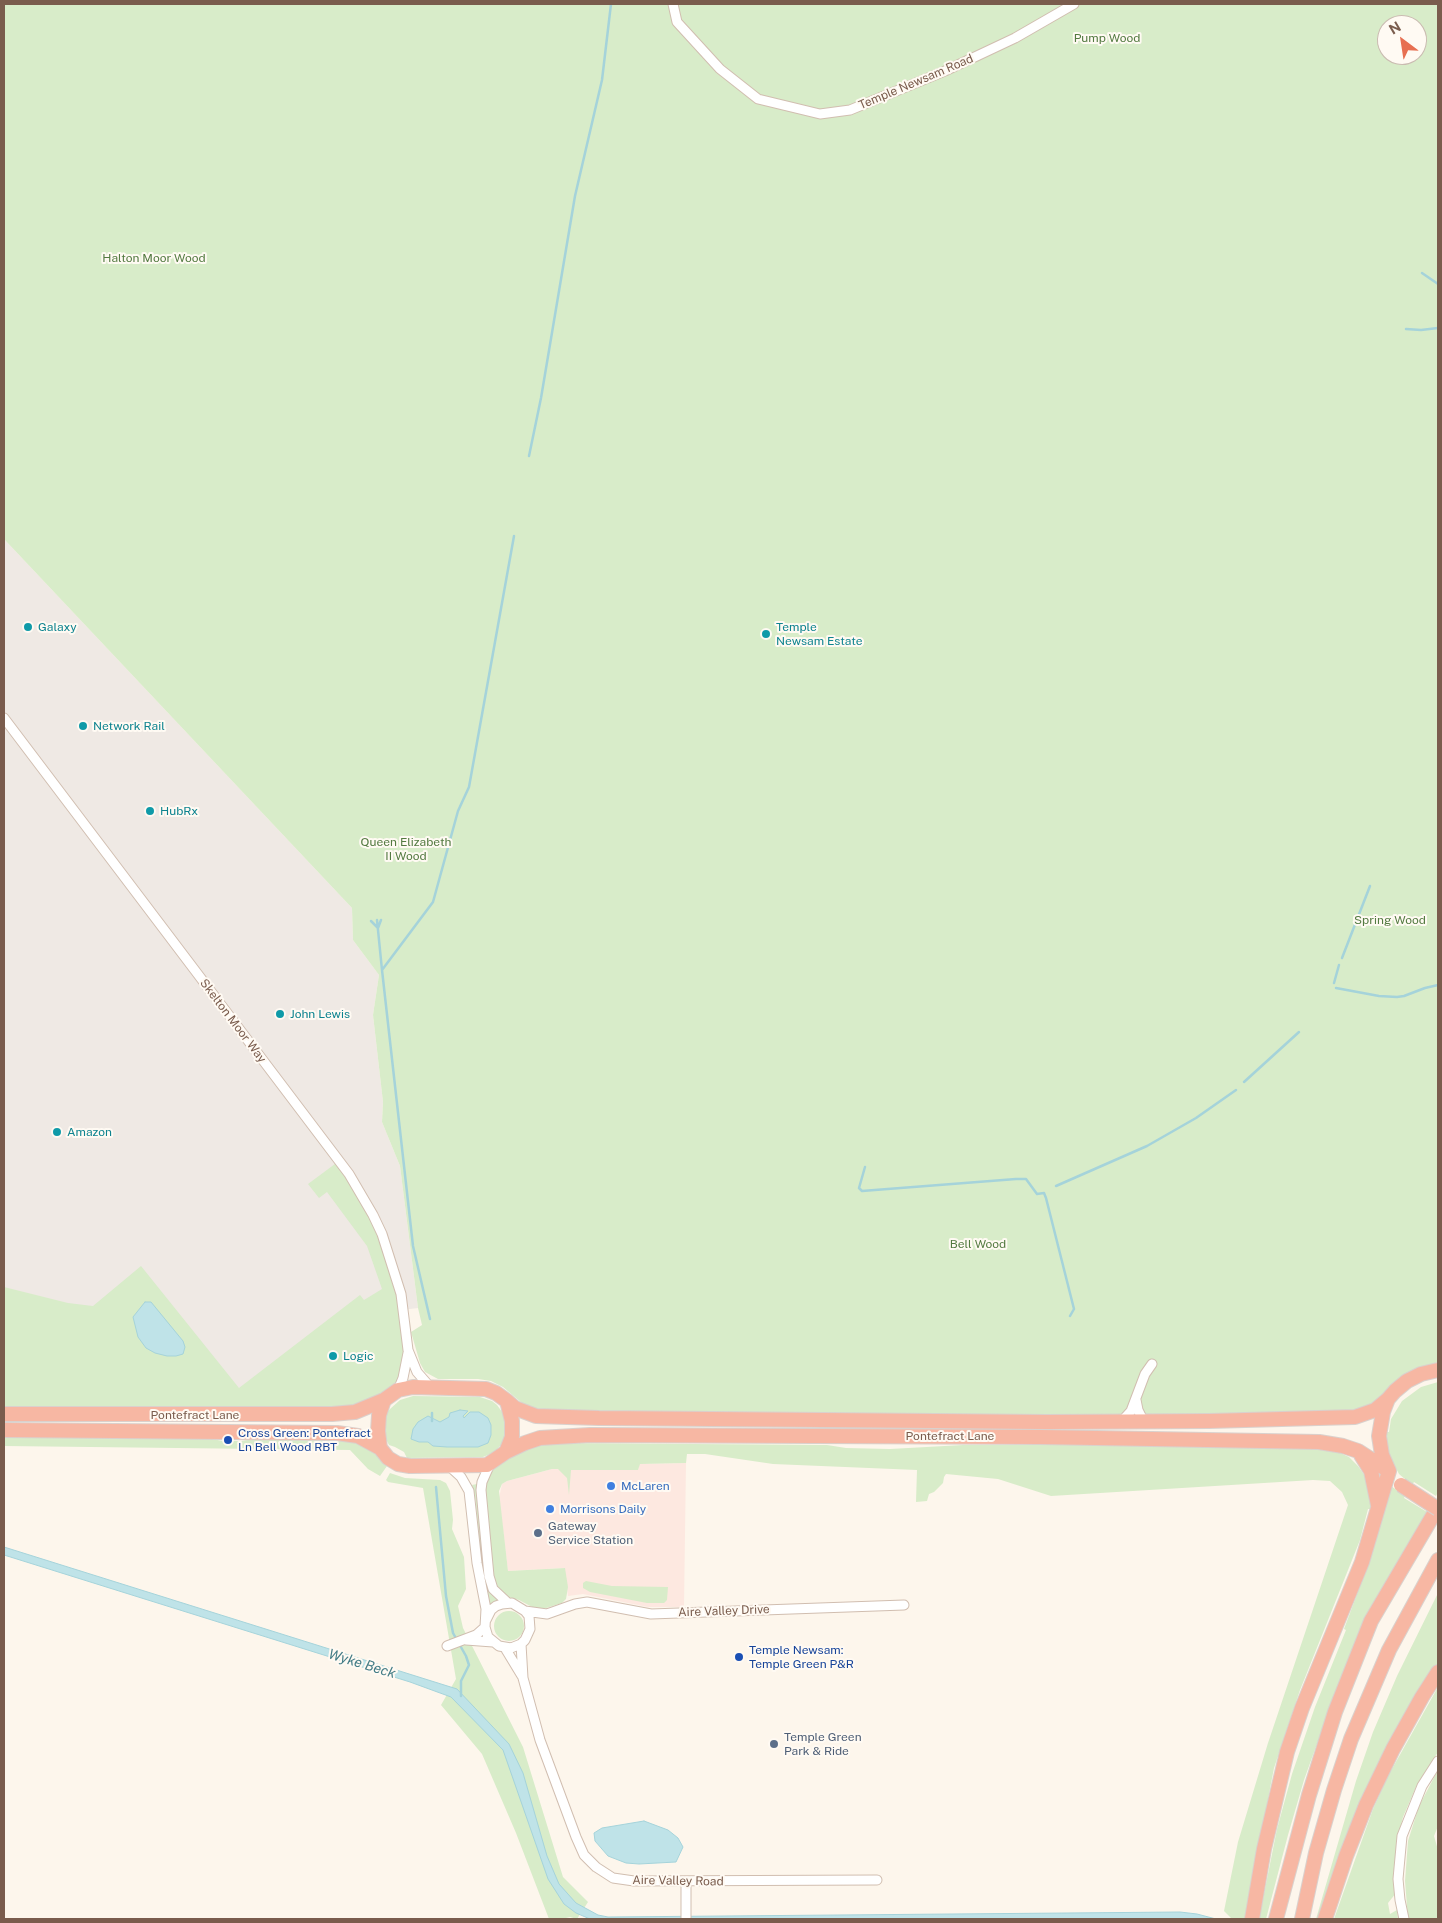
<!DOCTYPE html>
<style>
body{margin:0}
#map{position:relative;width:1442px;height:1923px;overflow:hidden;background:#fdf6ec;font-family:"Public Sans",sans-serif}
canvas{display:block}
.frame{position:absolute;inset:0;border:5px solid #7a5c4d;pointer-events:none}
.north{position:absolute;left:1377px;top:15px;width:50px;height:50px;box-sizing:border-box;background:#fffaf3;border:1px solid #cabbb1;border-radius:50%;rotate:329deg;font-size:14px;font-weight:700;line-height:20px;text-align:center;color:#7a5c4d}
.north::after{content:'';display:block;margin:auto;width:18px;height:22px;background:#e76f51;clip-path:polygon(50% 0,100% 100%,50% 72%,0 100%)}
</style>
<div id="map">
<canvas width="1442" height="1923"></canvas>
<div class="frame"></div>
<div class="north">N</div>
</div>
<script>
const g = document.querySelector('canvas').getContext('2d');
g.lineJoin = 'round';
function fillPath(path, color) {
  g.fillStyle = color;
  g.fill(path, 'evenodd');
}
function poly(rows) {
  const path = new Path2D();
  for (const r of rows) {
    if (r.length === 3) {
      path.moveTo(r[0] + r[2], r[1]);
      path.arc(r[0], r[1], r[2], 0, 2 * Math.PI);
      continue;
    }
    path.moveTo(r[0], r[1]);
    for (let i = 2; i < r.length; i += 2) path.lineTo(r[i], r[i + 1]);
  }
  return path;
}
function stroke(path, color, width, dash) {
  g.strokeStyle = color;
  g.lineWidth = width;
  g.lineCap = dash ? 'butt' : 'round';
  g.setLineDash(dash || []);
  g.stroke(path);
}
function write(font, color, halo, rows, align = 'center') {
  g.font = font + ' "Public Sans",sans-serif';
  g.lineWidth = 4;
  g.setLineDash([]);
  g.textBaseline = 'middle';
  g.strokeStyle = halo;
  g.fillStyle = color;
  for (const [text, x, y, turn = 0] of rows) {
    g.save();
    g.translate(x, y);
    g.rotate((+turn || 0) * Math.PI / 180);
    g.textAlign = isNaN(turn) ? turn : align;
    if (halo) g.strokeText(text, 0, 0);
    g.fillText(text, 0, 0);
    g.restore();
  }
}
const commercial = poly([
 [686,1463,684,1607,648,1607,583,1594,568,1596,564,1568,508,1571,499,1498,502,1484,507,1481,552,1469,638,1470,639,1464]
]);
const industrial = poly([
 [4,539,352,908,353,940,379,975,373,1015,383,1102,382,1122,400,1166,418,1308,377,1313,347,1389,4,1392]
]);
const green = poly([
 [4,4,1438,4,1438,1362,1410,1372,1371,1406,1344,1415,1151,1414,1117,1417,548,1411,532,1408,522,1403,503,1387,491,1381,478,1379,438,1379,425,1372,420,1363,411,1332,422,1325,418,1308,400,1166,382,1122,383,1102,373,1015,379,975,353,940,352,908,4,539],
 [1387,25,1417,25,1417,55,1387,55],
 [339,1161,382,1234,405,1328,403,1378,371,1407,4,1414,4,1287,68,1303,93,1306,141,1266,239,1388,360,1295,364,1300,382,1289,367,1246,327,1192,319,1198,308,1184],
 [1438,1382,1438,1492,1436,1496,1414,1482,1412,1485,1399,1474,1389,1455,1386,1432,1389,1432,1391,1419,1402,1401,1421,1387],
 [413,1396,480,1397,492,1401,497,1405,505,1416,506,1422,506,1436,503,1442,495,1452,483,1457,407,1458,404,1452,395,1447,389,1445,383,1433,386,1414,390,1409,400,1400],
 [4,1435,200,1437,223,1441,241,1441,261,1438,343,1439,355,1441,372,1451,387,1466,380,1476,368,1469,350,1450,4,1446],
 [560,1443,827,1445,846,1448,890,1449,963,1445,1139,1445,1325,1449,1338,1452,1349,1457,1358,1466,1365,1476,1372,1509,1368,1509,1360,1540,1300,1690,1274,1768,1245,1919,1232,1919,1224,1911,1238,1842,1268,1743,1348,1505,1342,1492,1330,1481,1313,1480,1051,1496,998,1479,946,1474,944,1477,943,1483,934,1492,929,1494,927,1501,916,1502,917,1470,773,1464,705,1454,687,1454,686,1463,640,1464,638,1470,571,1470,569,1495,567,1478,558,1469,552,1469,507,1481,502,1484,499,1491,508,1571,565,1568,568,1587,566,1599,562,1603,543,1609,534,1608,519,1600,508,1597,498,1590,494,1580,485,1491,488,1479,485,1478,492,1469,532,1445],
 [390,1473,405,1478,440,1480,446,1483,450,1491,453,1520,452,1529,464,1557,466,1589,458,1606,463,1628,523,1747,563,1877,588,1902,577,1919,570,1917,562,1919,549,1919,516,1833,482,1754,441,1705,456,1679,423,1488,388,1482,386,1480],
 [477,1484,491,1592,498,1600,490,1605,483,1576,475,1496,472,1485],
 [1391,1486,1405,1496,1404,1498,1427,1512,1391,1576,1328,1713,1304,1780,1288,1835,1266,1919,1259,1919,1277,1829,1292,1774,1315,1707,1346,1630,1344,1629,1369,1562],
 [586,1581,612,1586,668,1587,667,1600,664,1603,647,1603,590,1592,583,1588,583,1583],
 [1438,1593,1438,1664,1422,1690,1321,1919,1316,1919,1356,1781,1373,1732,1397,1676],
 [509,1626,15],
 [1438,1687,1438,1752,1416,1787,1403,1817,1397,1842,1395,1874,1396,1893,1388,1903,1390,1914,1397,1910,1398,1919,1334,1919,1373,1809,1388,1776],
 [1438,1770,1438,1826,1434,1836,1438,1850,1438,1919,1408,1919,1405,1881,1408,1841,1419,1806]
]);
const water = poly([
 [145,1302,151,1302,183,1341,185,1347,183,1354,176,1356,167,1356,155,1353,146,1348,138,1337,133,1317,145,1302],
 [460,1410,468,1411,463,1416,464,1418,470,1412,479,1412,488,1418,491,1425,491,1435,488,1443,478,1447,447,1447,433,1446,428,1442,419,1442,411,1439,413,1429,418,1422,428,1416,440,1422,449,1417,450,1413,460,1410],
 [4,1547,457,1689,509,1744,523,1773,547,1856,559,1884,576,1903,598,1915,608,1917,1180,1912,1197,1914,1216,1919,590,1919,576,1913,564,1904,548,1879,503,1750,451,1697,410,1682,4,1555,4,1547],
 [644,1821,668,1830,678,1838,683,1847,676,1862,639,1864,626,1863,608,1856,595,1841,594,1833,602,1828,644,1821]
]);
const stream = poly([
 [1422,273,1438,284],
 [1406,329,1421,330,1438,328],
 [529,456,541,398,575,196,602,80,611,4],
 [377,920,382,970],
 [371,921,378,928,381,920],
 [1342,958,1370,886],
 [1334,983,1339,965],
 [1336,988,1379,996,1397,997,1404,996,1425,988,1438,985],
 [1244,1082,1299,1032],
 [865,1167,859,1188,862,1191,1016,1179,1026,1179,1037,1194,1044,1193,1046,1198,1074,1309,1070,1316],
 [1056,1186,1147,1146,1196,1118,1236,1090],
 [430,1319,413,1246,382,970,433,902,458,811,469,787,514,536],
 [432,1413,432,1421],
 [436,1487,446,1596,453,1633,466,1656,469,1665,461,1681,461,1696]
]);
const minor = poly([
 [673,4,677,22,720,69,758,99,820,114,850,110,945,71,1015,38,1074,4],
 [4,718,349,1174,373,1215,382,1234,401,1294,408,1350,417,1372,431,1388],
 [398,1390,403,1378,408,1353],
 [1136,1400,1138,1410,1144,1422],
 [1121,1422,1131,1411,1145,1374,1152,1364],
 [490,1464,482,1482,481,1490,489,1576,493,1589,508,1603],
 [449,1466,461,1477,469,1491,477,1563,486,1609,485,1627,488,1637,499,1646,511,1648,521,1644,525,1640,530,1629,529,1616,525,1611,512,1603,502,1604,496,1606,491,1610,486,1620],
 [525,1611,547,1614,575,1604,587,1602,651,1614,904,1605],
 [466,1640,493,1642],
 [521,1644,523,1678,540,1740,576,1837,584,1855,596,1867,613,1878,634,1881,877,1880],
 [447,1646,476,1635,485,1627],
 [505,1648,522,1676],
 [686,1881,686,1919],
 [1404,1919,1400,1900,1398,1879,1402,1836,1422,1786,1438,1761]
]);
const highway = poly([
 [507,1401,512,1421,512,1437,506,1452,487,1465,410,1466,398,1464,388,1458,380,1448,378,1431,379,1415,384,1400,398,1390,413,1387,486,1389,496,1393,507,1401,515,1408,536,1416,599,1418,1047,1422,1209,1421,1355,1417,1375,1410,1388,1399],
 [4,1414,332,1414,355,1412,384,1400],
 [4,1430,337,1433,358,1436,380,1448],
 [506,1452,525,1443,540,1438,590,1435,1040,1437,1319,1442,1343,1446,1358,1451,1389,1471],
 [1361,1455,1371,1471,1378,1505],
 [1389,1471,1382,1455,1379,1436,1383,1412,1388,1399,1395,1391,1407,1381,1421,1374,1438,1370],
 [1252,1919,1264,1849,1287,1752,1302,1708,1362,1562,1389,1471],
 [1276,1919,1309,1795,1335,1712,1371,1621,1438,1507],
 [1302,1919,1316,1853,1334,1790,1351,1739,1389,1650,1438,1560],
 [1325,1919,1346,1856,1366,1805,1393,1749,1422,1697,1438,1672]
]);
const highwayBridge = poly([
 [1401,1485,1438,1509]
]);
const markers = [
 [28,627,5,"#0f9aa8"],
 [766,634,5,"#0f9aa8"],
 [83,726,5,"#0f9aa8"],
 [150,811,5,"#0f9aa8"],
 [280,1014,5,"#0f9aa8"],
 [57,1132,5,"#0f9aa8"],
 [333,1356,5,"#0f9aa8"],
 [228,1440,5,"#1a4fb4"],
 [611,1486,5,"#3f7fe0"],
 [550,1509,5,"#3f7fe0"],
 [538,1533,5,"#5c6f8a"],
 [739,1657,5,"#1a4fb4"],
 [774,1744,5,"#5c6f8a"]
];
const parkNames = [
 ["Pump Wood",1107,38],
 ["Halton Moor Wood",154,258],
 ["Queen Elizabeth",406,842],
 ["II Wood",406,856],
 ["Spring Wood",1390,920],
 ["Bell Wood",978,1244]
];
const streetNames = [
 ["Temple Newsam Road",916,82,-23],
 ["Skelton Moor Way",233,1021,53],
 ["Pontefract Lane",195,1415],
 ["Pontefract Lane",950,1436],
 ["Aire Valley Drive",724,1611,-2],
 ["Aire Valley Road",678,1881,1]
];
const cultureNames = [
 ["Galaxy",38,627],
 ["Temple",776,627],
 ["Newsam Estate",776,641],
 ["Network Rail",93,726],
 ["HubRx",160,811],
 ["John Lewis",290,1014],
 ["Amazon",67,1132],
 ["Logic",343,1356]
];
const transitNames = [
 ["Cross Green: Pontefract",238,1433],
 ["Ln Bell Wood RBT",238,1447],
 ["Temple Newsam:",749,1650],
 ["Temple Green P&R",749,1664]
];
const shopNames = [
 ["McLaren",621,1486],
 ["Morrisons Daily",560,1509]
];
const serviceNames = [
 ["Gateway",548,1526],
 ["Service Station",548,1540],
 ["Temple Green",784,1737],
 ["Park & Ride",784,1751]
];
const waterNames = [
 ["Wyke Beck",362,1664,17]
];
fillPath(commercial, '#fde8e0');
fillPath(industrial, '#efe9e4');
fillPath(green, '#d8ecc9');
fillPath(water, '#bfe3e8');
stroke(water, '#a5d3da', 1);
stroke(stream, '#a5d3da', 2.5);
stroke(minor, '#d1beb0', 11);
stroke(highway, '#dad1cd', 16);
stroke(minor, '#fff', 9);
stroke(highway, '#f7b7a3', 14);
stroke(highwayBridge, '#dad1cd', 16, []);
stroke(highwayBridge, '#f7b7a3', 14);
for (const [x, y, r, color] of markers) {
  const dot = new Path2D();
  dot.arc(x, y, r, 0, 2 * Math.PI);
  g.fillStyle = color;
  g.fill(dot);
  stroke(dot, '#fffaf3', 2);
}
write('12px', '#537a41', '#fffaf3', parkNames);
write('12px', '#7a5c4d', '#fffaf3', streetNames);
write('12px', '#0d838f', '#fffaf3', cultureNames, 'left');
write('12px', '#164399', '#fffaf3', transitNames, 'left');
write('12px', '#366cbe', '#fffaf3', shopNames, 'left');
write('12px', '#4e5e75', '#fffaf3', serviceNames, 'left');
write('italic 14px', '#437c86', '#fffaf3', waterNames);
</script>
